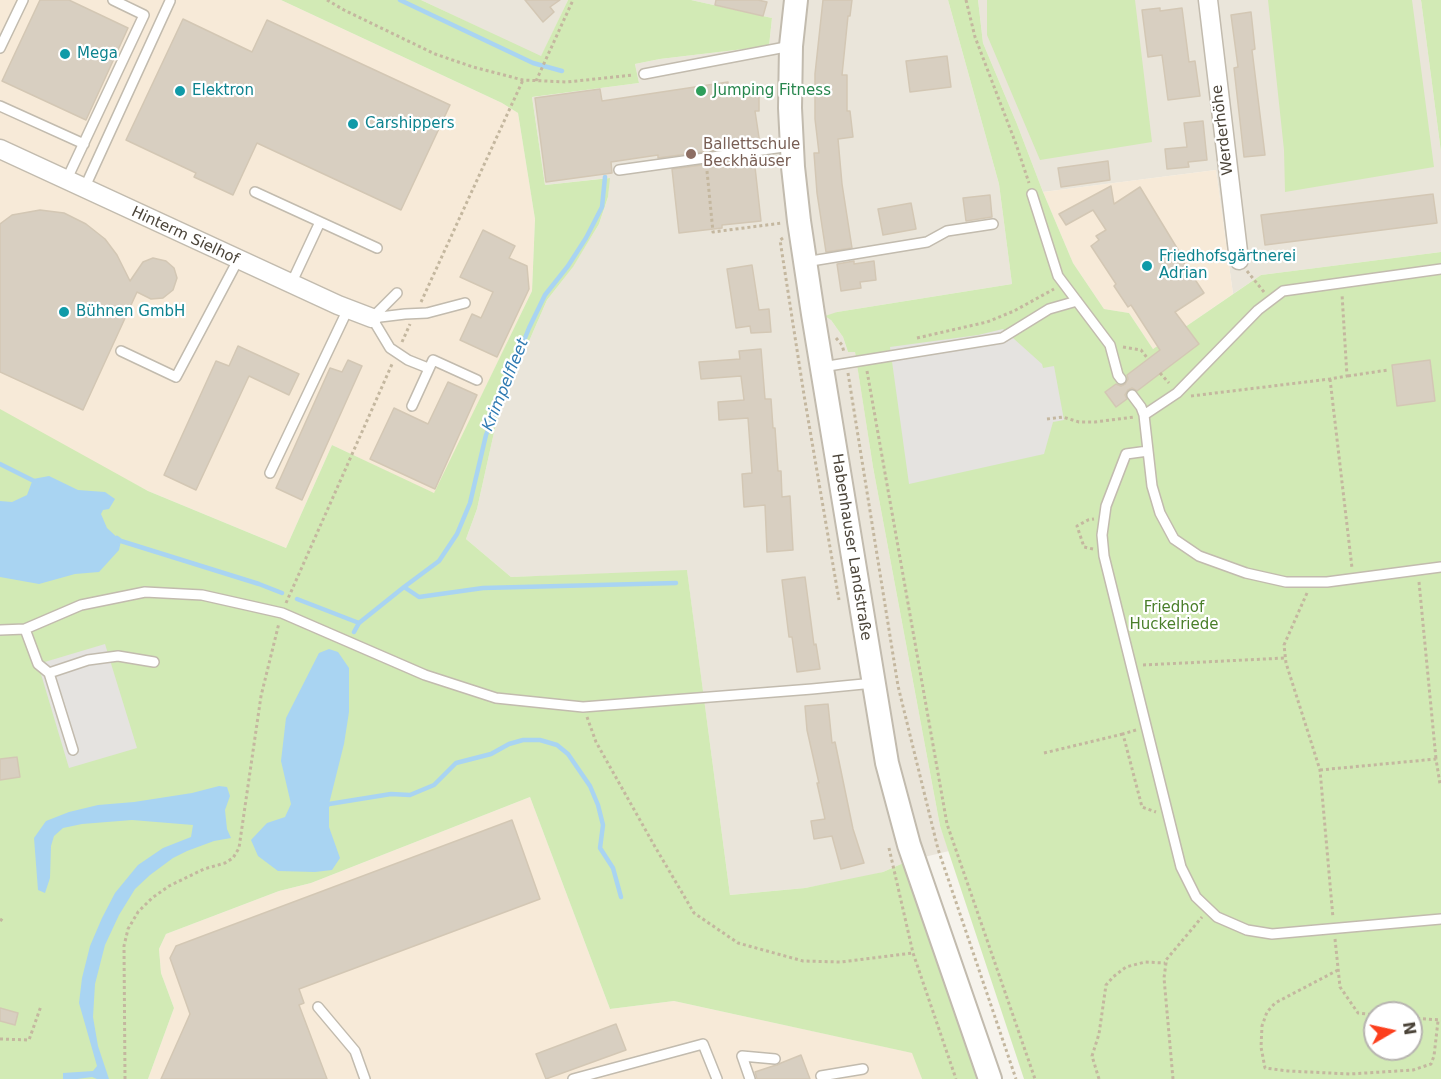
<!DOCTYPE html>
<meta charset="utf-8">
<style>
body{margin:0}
#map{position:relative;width:1441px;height:1079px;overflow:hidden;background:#f6f3ec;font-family:"DejaVu Sans",sans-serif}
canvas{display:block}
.north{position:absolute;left:1363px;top:1001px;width:60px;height:60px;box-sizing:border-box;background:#fff;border:2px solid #b7b4b0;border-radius:50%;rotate:81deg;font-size:16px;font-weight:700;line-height:24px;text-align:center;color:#4b4439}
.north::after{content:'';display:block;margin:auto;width:21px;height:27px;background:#fc3f1d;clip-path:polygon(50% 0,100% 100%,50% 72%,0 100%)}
</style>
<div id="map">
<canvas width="1441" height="1079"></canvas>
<div class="north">N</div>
</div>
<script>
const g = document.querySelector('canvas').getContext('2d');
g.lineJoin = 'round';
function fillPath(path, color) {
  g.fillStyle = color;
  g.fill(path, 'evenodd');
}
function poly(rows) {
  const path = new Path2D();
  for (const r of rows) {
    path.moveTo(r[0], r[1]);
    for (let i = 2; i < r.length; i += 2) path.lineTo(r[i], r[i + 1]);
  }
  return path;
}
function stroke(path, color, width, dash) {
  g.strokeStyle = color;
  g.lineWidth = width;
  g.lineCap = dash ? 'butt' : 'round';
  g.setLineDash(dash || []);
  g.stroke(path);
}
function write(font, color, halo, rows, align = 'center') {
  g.font = font + ' "DejaVu Sans",sans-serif';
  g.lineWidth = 4.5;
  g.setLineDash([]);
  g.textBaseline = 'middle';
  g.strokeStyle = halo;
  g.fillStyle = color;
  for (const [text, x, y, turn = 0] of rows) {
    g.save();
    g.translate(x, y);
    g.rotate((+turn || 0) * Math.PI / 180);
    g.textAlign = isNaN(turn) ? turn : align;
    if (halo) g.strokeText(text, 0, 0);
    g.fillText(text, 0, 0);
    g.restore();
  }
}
const residential = poly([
 [421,0,568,0,541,57],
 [691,0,948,0,999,184,1012,284,837,312,831,320,843,337,848,352,855,351,873,467,940,826,949,851,908,861,883,872,865,877,805,888,730,895,687,571,511,577,466,539,477,509,499,410,547,300,572,268,599,224,608,197,609,178,545,185,532,97,639,83,635,64,660,59,769,46,772,18],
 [978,0,1421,0,1441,152,1441,252,1261,275,1233,294,1216,170,1043,192,1017,124,983,43]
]);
const commercial = poly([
 [0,0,281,0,502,103,518,113,535,219,532,291,434,494,332,445,286,548,148,491,0,413],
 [1216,170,1233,294,1153,349,1129,313,1104,309,1073,263,1043,192],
 [530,797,610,1009,674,1001,913,1053,922,1079,148,1079,174,1008,161,973,159,949,166,934,279,891,311,883]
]);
const green = poly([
 [281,0,421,0,541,56,568,0,691,0,772,18,769,46,660,59,635,64,639,83,532,97,545,185,610,178,608,197,599,224,573,267,547,300,499,410,477,509,466,539,511,577,687,570,730,895,805,888,883,872,908,861,983,1079,922,1079,912,1053,674,1001,610,1009,530,797,311,883,279,891,166,934,159,949,161,973,174,1008,148,1079,0,1079,0,409,148,491,286,548,332,445,434,493,532,291,535,219,518,113,502,103],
 [948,0,978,0,983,43,1017,124,1043,192,1073,263,1104,309,1129,313,1153,349,1261,275,1441,252,1441,1079,1024,1079,940,826,873,467,855,352,848,352,843,337,831,320,825,316,837,312,1012,284,999,184],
 [1375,1013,1411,1013,1411,1049,1375,1049],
 [987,0,1135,0,1152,142,1040,160,987,35],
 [1268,0,1412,0,1434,167,1285,192,1284,150],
 [1421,0,1441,0,1441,152]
]);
const parking = poly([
 [1003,329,1042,364,1043,368,1054,366,1064,420,1053,422,1044,454,909,484,890,347,978,335],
 [105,644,137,748,69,768,38,664]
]);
const water = poly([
 [49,476,78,490,105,492,115,499,109,509,103,510,101,514,107,528,121,541,119,550,99,572,75,574,39,584,0,577,0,501,12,502,27,495,33,479],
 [329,649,338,652,349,668,349,712,344,744,329,804,329,827,340,858,332,870,315,872,278,871,258,856,251,840,267,823,285,817,291,804,281,761,286,718,319,653],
 [219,786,227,787,230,796,225,810,227,829,231,838,214,841,187,851,173,858,150,875,135,889,119,915,105,945,95,984,93,1017,98,1046,109,1079,97,1079,92,1077,77,1079,63,1079,63,1073,93,1071,97,1066,79,1003,82,978,90,946,102,918,115,893,138,865,163,848,191,837,193,825,132,820,82,824,63,828,54,836,51,846,50,878,45,893,38,890,34,838,46,821,69,812,98,805,134,802,192,793]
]);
const stream = poly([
 [400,0,533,63,562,71],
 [0,464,36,482],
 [117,538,121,541,259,584,282,593],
 [404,587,439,561,457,534,470,503,486,435,529,328,545,295,568,266,586,238,602,207,605,177],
 [297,599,359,623],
 [354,632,359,623,404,587,419,597,483,588,676,583],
 [326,807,329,804,391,794,410,795,434,785,456,763,491,754,509,744,523,740,540,740,557,745,568,754,590,786,598,805,603,825,600,848,613,868,621,897]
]);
const building = poly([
 [40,0,69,0,128,28,86,120,2,81,40,0],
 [525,0,560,0,550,7,554,12,543,22,525,0],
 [716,0,758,0,767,2,763,16,715,5,716,0],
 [823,0,852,0,850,16,848,16,842,75,847,75,847,111,850,111,853,137,838,139,842,184,852,248,826,252,817,193,814,153,819,153,815,119,815,74,823,0],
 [1160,8,1160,11,1182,8,1189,62,1195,61,1200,96,1168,100,1162,55,1148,57,1142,10,1160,8],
 [1251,12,1255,49,1252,50,1265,155,1244,157,1234,68,1238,67,1231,15,1251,12],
 [183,19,252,52,267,20,450,105,401,210,257,143,233,195,194,177,196,173,126,140,183,19],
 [947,56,951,87,910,92,906,61,947,56],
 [728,82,729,94,759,94,759,111,755,111,760,144,658,158,658,155,611,162,612,173,546,182,535,98,600,89,602,101,728,82],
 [1203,121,1207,160,1188,162,1189,167,1167,169,1165,149,1187,147,1184,123,1203,121],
 [754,158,761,221,722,225,722,228,679,233,672,169,754,158],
 [1108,161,1110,180,1061,187,1058,168,1108,161],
 [1111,186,1114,204,1140,187,1180,253,1178,254,1204,293,1175,312,1199,344,1137,391,1132,388,1128,390,1125,395,1127,399,1116,407,1105,392,1116,384,1121,386,1125,384,1128,379,1127,375,1160,350,1131,305,1128,307,1114,286,1116,284,1091,246,1099,240,1096,236,1106,230,1093,210,1066,225,1059,214,1111,186],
 [1433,194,1437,223,1265,245,1261,215,1433,194],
 [990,195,992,217,966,221,963,198,990,195],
 [911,203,916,229,883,235,878,209,911,203],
 [40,210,64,213,86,224,105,239,117,255,130,281,143,262,153,258,166,261,174,268,177,278,173,290,163,298,151,299,137,292,83,410,0,372,0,224,12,215,40,210],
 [483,230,515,246,509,258,527,266,529,289,497,357,460,340,472,314,481,318,493,292,460,277,483,230],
 [854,261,854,264,874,261,876,280,860,282,861,288,841,291,837,264,854,261],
 [752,265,759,310,769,309,771,332,751,333,750,326,736,328,727,269,752,265],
 [238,346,299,374,289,395,249,376,196,490,164,475,216,361,229,366,238,346],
 [761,349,765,399,771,399,773,428,775,428,778,471,781,471,782,497,790,496,793,550,767,552,765,505,744,507,742,474,752,473,748,418,719,420,718,402,744,400,741,376,701,379,699,362,740,359,739,351,761,349],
 [348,360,362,366,302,500,276,488,330,368,342,372,348,360],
 [1430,360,1435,401,1397,406,1392,365,1430,360],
 [448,382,477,395,435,489,370,459,394,408,428,424,448,382],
 [805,577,814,645,816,644,820,669,797,672,792,637,789,637,782,580,805,577],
 [828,704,832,743,835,742,853,829,864,863,841,869,832,836,814,839,811,821,825,819,817,783,819,783,807,730,805,706,828,704],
 [17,757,20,777,0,780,0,759,17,757],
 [512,820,540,899,299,989,304,1003,299,1005,327,1079,161,1079,190,1014,170,958,176,946,512,820],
 [0,1008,18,1013,15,1025,0,1021,0,1008],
 [616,1024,626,1050,546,1079,536,1054,616,1024],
 [801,1055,810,1079,757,1079,755,1072,773,1066,777,1065,781,1063,801,1055]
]);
const path = poly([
 [327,0,344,10,435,54,473,67,523,80,567,82,633,75],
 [966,0,975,37,1016,144,1029,183],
 [536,81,573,0],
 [707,171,713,232,782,223],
 [783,238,780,240,804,395,839,600],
 [1247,271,1264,292],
 [421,302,523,80],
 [836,338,842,345,844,352],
 [917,338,987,322,1014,311,1054,289],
 [402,342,410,324],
 [1123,347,1141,350,1148,359],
 [867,371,947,824,1035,1079],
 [848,373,898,686,938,849,1016,1079],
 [1160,373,1169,383],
 [1348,376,1388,370],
 [1330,379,1352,568],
 [1191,396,1330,379,1347,376,1342,294],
 [1047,419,1063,417,1079,422,1095,422,1134,417],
 [1093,549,1084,547,1077,526,1088,520,1094,519],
 [1419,582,1436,759],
 [1307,593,1284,645,1286,663,1320,770,1333,918],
 [286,603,393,362],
 [1143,665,1285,658],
 [587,717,596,742,654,845,694,913,738,943,803,961,841,962,913,953],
 [1136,730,1123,734,1142,807,1156,812],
 [1044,753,1123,734],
 [1320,770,1436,759,1440,784,1441,784],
 [889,848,913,953,956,1079],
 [0,919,4,922],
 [1335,939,1340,987,1358,1013,1375,1015],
 [1338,970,1275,1003,1267,1012,1262,1026,1261,1047,1265,1068,1288,1071,1350,1074,1413,1070,1431,1064,1434,1056,1438,1021],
 [1411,1018,1441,1020],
 [0,1039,29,1040,41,1006],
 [125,1079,124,946,128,929,138,912,152,898,169,886,204,869,225,863,233,858,239,848,261,696,279,623],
 [1099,1079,1092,1056,1099,1034,1106,985,1113,977,1126,967,1145,962,1165,963],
 [1173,1079,1164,978,1166,963,1166,960,1202,917]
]);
const service = poly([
 [0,48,23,0],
 [644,74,791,46],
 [0,106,84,144],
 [619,170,791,146],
 [66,181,144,15,113,0],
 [84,189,170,1],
 [255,192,377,248],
 [1032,194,1058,276,1110,345,1118,375,1121,379],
 [805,262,927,242,947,231,993,224],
 [291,284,320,222],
 [372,318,405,314,427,313,465,303],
 [372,318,390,348,408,360,428,368],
 [372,318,397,293],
 [121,351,176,377,238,260],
 [822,367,1002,338,1049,309,1077,301],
 [1132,395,1141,407,1144,415,1152,486,1160,513,1174,539,1199,556,1246,573,1286,582,1327,582,1441,567],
 [412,406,433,360,477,380],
 [1144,415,1177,393,1258,310,1283,291,1441,269],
 [1148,451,1126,454,1106,506,1102,535,1104,556,1181,867,1196,897,1217,917,1247,930,1272,934,1441,919],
 [270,473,348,309],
 [25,629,38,664,49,673,88,660,118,656,154,662],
 [0,630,25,629,81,605,145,592,202,595,282,613,425,675,496,698,583,707,812,689,874,683],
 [49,673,73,750],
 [318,1007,355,1051,365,1079],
 [573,1079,703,1044,717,1079],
 [750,1079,742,1056,775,1059],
 [823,1079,821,1076,863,1069]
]);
const minor = poly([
 [1208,0,1239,260],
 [0,149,338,305,372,318]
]);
const tertiary = poly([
 [796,0,791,46,790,108,793,167,799,221,813,314,887,763,909,845,990,1079]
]);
const markers = [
 [65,54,6,"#0f9aa8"],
 [180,91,6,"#0f9aa8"],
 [701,91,6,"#2e9e5b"],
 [353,124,6,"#0f9aa8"],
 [691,154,6,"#8d6e63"],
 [1147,266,6,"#0f9aa8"],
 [64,312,6,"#0f9aa8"]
];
const cultureNames = [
 ["Mega",77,54],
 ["Elektron",192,91],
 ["Carshippers",365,124],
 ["Friedhofsgärtnerei",1159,257],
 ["Adrian",1159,274],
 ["Bühnen GmbH",76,312]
];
const leisureNames = [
 ["Jumping Fitness",713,91]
];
const streetNames = [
 ["Werderhöhe",1223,130,-97],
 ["Hinterm Sielhof",185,236,25],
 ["Habenhauser Landstraße",851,547,81]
];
const educationNames = [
 ["Ballettschule",703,145],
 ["Beckhäuser",703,162]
];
const parkNames = [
 ["Friedhof",1174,608],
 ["Huckelriede",1174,625]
];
const waterNames = [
 ["Krimpelfleet",506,385,-68]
];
fillPath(residential, '#eae5da');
fillPath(commercial, '#f7ead8');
fillPath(green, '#d2eab5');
fillPath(parking, '#e5e3e0');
fillPath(water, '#a9d4f2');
stroke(stream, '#a9d4f2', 4.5);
fillPath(building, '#d8cfc1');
stroke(building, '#d3c7b4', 1.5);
stroke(service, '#c2bbae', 12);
stroke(minor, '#c2bbae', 21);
stroke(tertiary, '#c2bbae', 26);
stroke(path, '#c4b79f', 3, [3, 3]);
stroke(service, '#fff', 9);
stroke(minor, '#fff', 18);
stroke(tertiary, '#fff', 22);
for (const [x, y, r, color] of markers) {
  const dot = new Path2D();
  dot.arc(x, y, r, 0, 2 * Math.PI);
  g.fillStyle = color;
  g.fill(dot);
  stroke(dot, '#fff', 2);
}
write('15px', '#0d838f', '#fff', cultureNames, 'left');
write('15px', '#27864d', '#fff', leisureNames, 'left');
write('15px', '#4b4439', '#fff', streetNames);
write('15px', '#785e54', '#fff', educationNames, 'left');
write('15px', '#4a7f2a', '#fff', parkNames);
write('italic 16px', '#2e7ab2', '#fff', waterNames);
</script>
